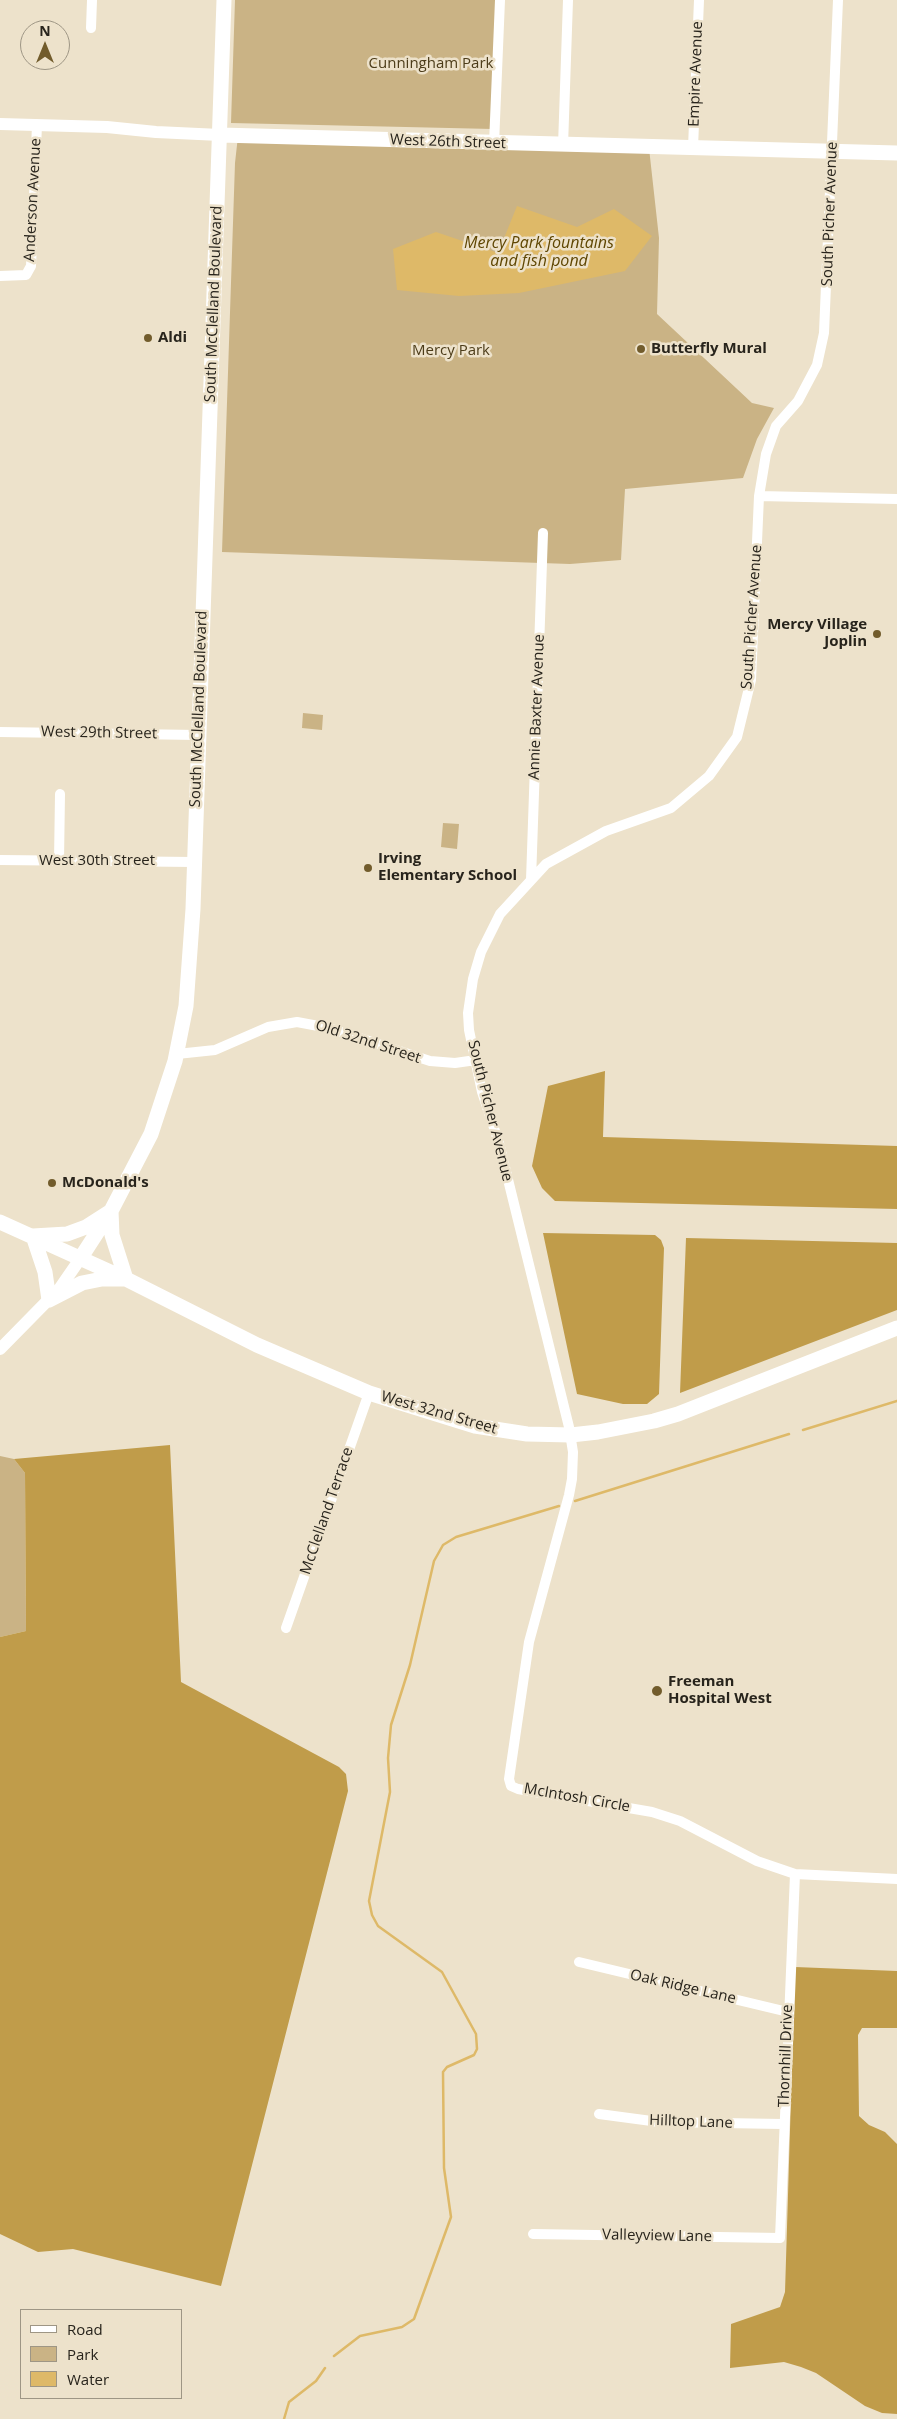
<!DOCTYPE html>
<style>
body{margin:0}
#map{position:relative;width:897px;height:2419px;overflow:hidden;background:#ede2cb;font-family:"Open Sans",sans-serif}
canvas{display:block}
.legend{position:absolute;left:20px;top:2309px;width:162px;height:90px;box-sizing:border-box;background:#ede2cb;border:1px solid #9e9685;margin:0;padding:6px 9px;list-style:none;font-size:15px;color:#28241c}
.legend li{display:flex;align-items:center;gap:10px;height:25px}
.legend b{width:25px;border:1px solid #9e9685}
.north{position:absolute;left:20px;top:20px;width:50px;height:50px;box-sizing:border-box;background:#ede2cb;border:1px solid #9e9685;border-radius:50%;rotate:0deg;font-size:14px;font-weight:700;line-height:20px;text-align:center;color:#28241c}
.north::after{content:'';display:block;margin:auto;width:18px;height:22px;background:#725c2c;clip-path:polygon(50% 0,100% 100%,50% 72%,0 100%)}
</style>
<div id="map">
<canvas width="897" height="2419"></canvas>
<ul class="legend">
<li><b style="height:6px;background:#fff"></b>Road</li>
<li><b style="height:14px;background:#cab385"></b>Park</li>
<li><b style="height:14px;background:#deb968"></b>Water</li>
</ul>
<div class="north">N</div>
</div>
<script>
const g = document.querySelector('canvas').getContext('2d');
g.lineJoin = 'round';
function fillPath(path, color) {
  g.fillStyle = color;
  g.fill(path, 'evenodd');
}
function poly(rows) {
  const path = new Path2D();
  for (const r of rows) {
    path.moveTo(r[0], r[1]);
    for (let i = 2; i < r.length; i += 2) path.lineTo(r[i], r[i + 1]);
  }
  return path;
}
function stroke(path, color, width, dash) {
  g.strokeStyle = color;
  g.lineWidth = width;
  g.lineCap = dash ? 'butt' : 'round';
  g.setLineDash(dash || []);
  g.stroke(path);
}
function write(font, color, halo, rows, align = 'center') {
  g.font = font + ' "Open Sans",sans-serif';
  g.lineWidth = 5;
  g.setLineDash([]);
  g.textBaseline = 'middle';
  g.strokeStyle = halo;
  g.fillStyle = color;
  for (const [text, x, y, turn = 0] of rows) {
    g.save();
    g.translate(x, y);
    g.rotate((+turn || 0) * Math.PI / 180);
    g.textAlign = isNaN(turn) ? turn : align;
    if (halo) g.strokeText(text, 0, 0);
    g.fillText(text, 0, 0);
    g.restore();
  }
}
const green = poly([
 [235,0,497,0,493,129,231,123],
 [238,136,649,148,659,238,657,314,752,403,774,408,757,439,743,478,625,489,621,560,570,564,222,552,235,163],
 [303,713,323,715,322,730,302,728],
 [443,823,459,824,457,849,441,847],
 [0,1456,14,1459,25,1473,26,1631,0,1637]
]);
const forest = poly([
 [605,1071,603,1137,897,1146,897,1209,555,1201,542,1188,532,1166,548,1086],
 [543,1233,655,1235,661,1240,664,1248,659,1394,647,1404,623,1404,577,1394],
 [686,1238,897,1243,897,1310,680,1393],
 [170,1445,181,1682,339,1767,346,1774,348,1791,221,2286,73,2249,38,2252,0,2234,0,1637,26,1631,25,1473,14,1459],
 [795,1967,897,1971,897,2028,862,2028,858,2035,859,2116,869,2125,885,2132,897,2144,897,2414,882,2413,865,2406,816,2373,801,2367,784,2362,730,2368,731,2324,780,2307,785,2292]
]);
const water = poly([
 [517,206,577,227,614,209,652,236,625,271,519,293,459,296,397,290,393,249,436,232,498,253]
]);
const stream = poly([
 [803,1430,897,1401],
 [575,1501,789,1434],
 [334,2356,360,2336,402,2327,414,2319,451,2217,444,2168,443,2072,447,2067,474,2055,477,2049,476,2034,442,1972,378,1926,372,1915,369,1901,390,1792,388,1758,391,1725,410,1665,434,1561,443,1545,456,1537,559,1506],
 [284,2419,289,2402,316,2381,325,2368]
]);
const minor = poly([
 [838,0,824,333,817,365,798,401,776,426,766,454,759,496,751,680,737,737,709,776,671,808,606,831,546,864,500,914,481,952,473,979,468,1013,469,1030,482,1092,499,1143,569,1427,573,1452,572,1479,569,1495,529,1642,509,1779,511,1786,518,1789,652,1812,680,1821,757,1861,795,1874,897,1879],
 [91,28,92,0],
 [494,144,500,0],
 [563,146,568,0],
 [693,148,699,0],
 [0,276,26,275,31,266,37,125],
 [759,496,897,499],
 [0,732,198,735],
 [0,860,194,862],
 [59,861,60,794],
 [531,880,543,533],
 [177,1054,215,1050,268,1027,297,1022,329,1028,430,1061,455,1063,476,1060],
 [286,1628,369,1393],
 [579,1962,788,2012],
 [599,2114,659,2122,783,2124],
 [533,2234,780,2238,795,1874]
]);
const tertiary = poly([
 [0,124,107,127,156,132,220,135],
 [0,1349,60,1288,80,1259]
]);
const secondary = poly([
 [220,135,897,153],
 [111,1211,112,1235,126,1279,102,1279,82,1283,49,1300,45,1272,33,1236,67,1234,86,1227,111,1211],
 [0,1222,126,1279,257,1345,369,1393,475,1426,527,1434,571,1435,598,1432,654,1421,678,1414,897,1328],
 [80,1259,111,1211,151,1134,175,1061,186,1006,193,909,224,0]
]);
const markers = [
 [148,338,5,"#725c2c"],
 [641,349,5,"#725c2c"],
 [877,634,5,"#725c2c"],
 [368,868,5,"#725c2c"],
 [52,1183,5,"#725c2c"],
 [657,1691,6,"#725c2c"]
];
const parkNames = [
 ["Cunningham Park",431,64],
 ["Mercy Park",451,351]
];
const streetNames = [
 ["Empire Avenue",696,74,-88],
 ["West 26th Street",448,142,2],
 ["Anderson Avenue",33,200,-87],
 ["South Picher Avenue",830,214,-88],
 ["South McClelland Boulevard",214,304,-88],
 ["South Picher Avenue",752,617,-86],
 ["Annie Baxter Avenue",537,707,-88],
 ["South McClelland Boulevard",199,709,-88],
 ["West 29th Street",99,733,1],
 ["West 30th Street",97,861],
 ["Old 32nd Street",368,1042,18],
 ["South Picher Avenue",490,1111,76],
 ["West 32nd Street",439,1413,16],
 ["McClelland Terrace",327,1511,-71],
 ["McIntosh Circle",577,1798,10],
 ["Oak Ridge Lane",683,1987,13],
 ["Thornhill Drive",786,2056,-88],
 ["Hilltop Lane",691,2122,2],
 ["Valleyview Lane",657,2236,1]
];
const poiNames = [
 ["Aldi",158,338],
 ["Butterfly Mural",651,349],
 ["Mercy Village",867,625,"right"],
 ["Joplin",867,642,"right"],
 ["Irving",378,859],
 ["Elementary School",378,876],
 ["McDonald's",62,1183],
 ["Freeman",668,1682],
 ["Hospital West",668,1699]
];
const waterNames = [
 ["Mercy Park fountains",539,243],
 ["and fish pond",539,261]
];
fillPath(green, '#cab385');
fillPath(forest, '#c09c4a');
fillPath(water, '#deb968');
stroke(stream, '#deb968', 2.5);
stroke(minor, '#fff', 10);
stroke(tertiary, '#fff', 12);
stroke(secondary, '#fff', 15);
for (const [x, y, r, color] of markers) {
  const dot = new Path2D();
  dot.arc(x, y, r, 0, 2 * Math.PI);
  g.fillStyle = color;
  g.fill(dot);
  stroke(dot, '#ede2cb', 2);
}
write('15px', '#4c3c19', '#ede2cb', parkNames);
write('15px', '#28241c', '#ede2cb', streetNames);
write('bold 15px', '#28241c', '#ede2cb', poiNames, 'left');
write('italic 16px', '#5f4602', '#ede2cb', waterNames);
</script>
